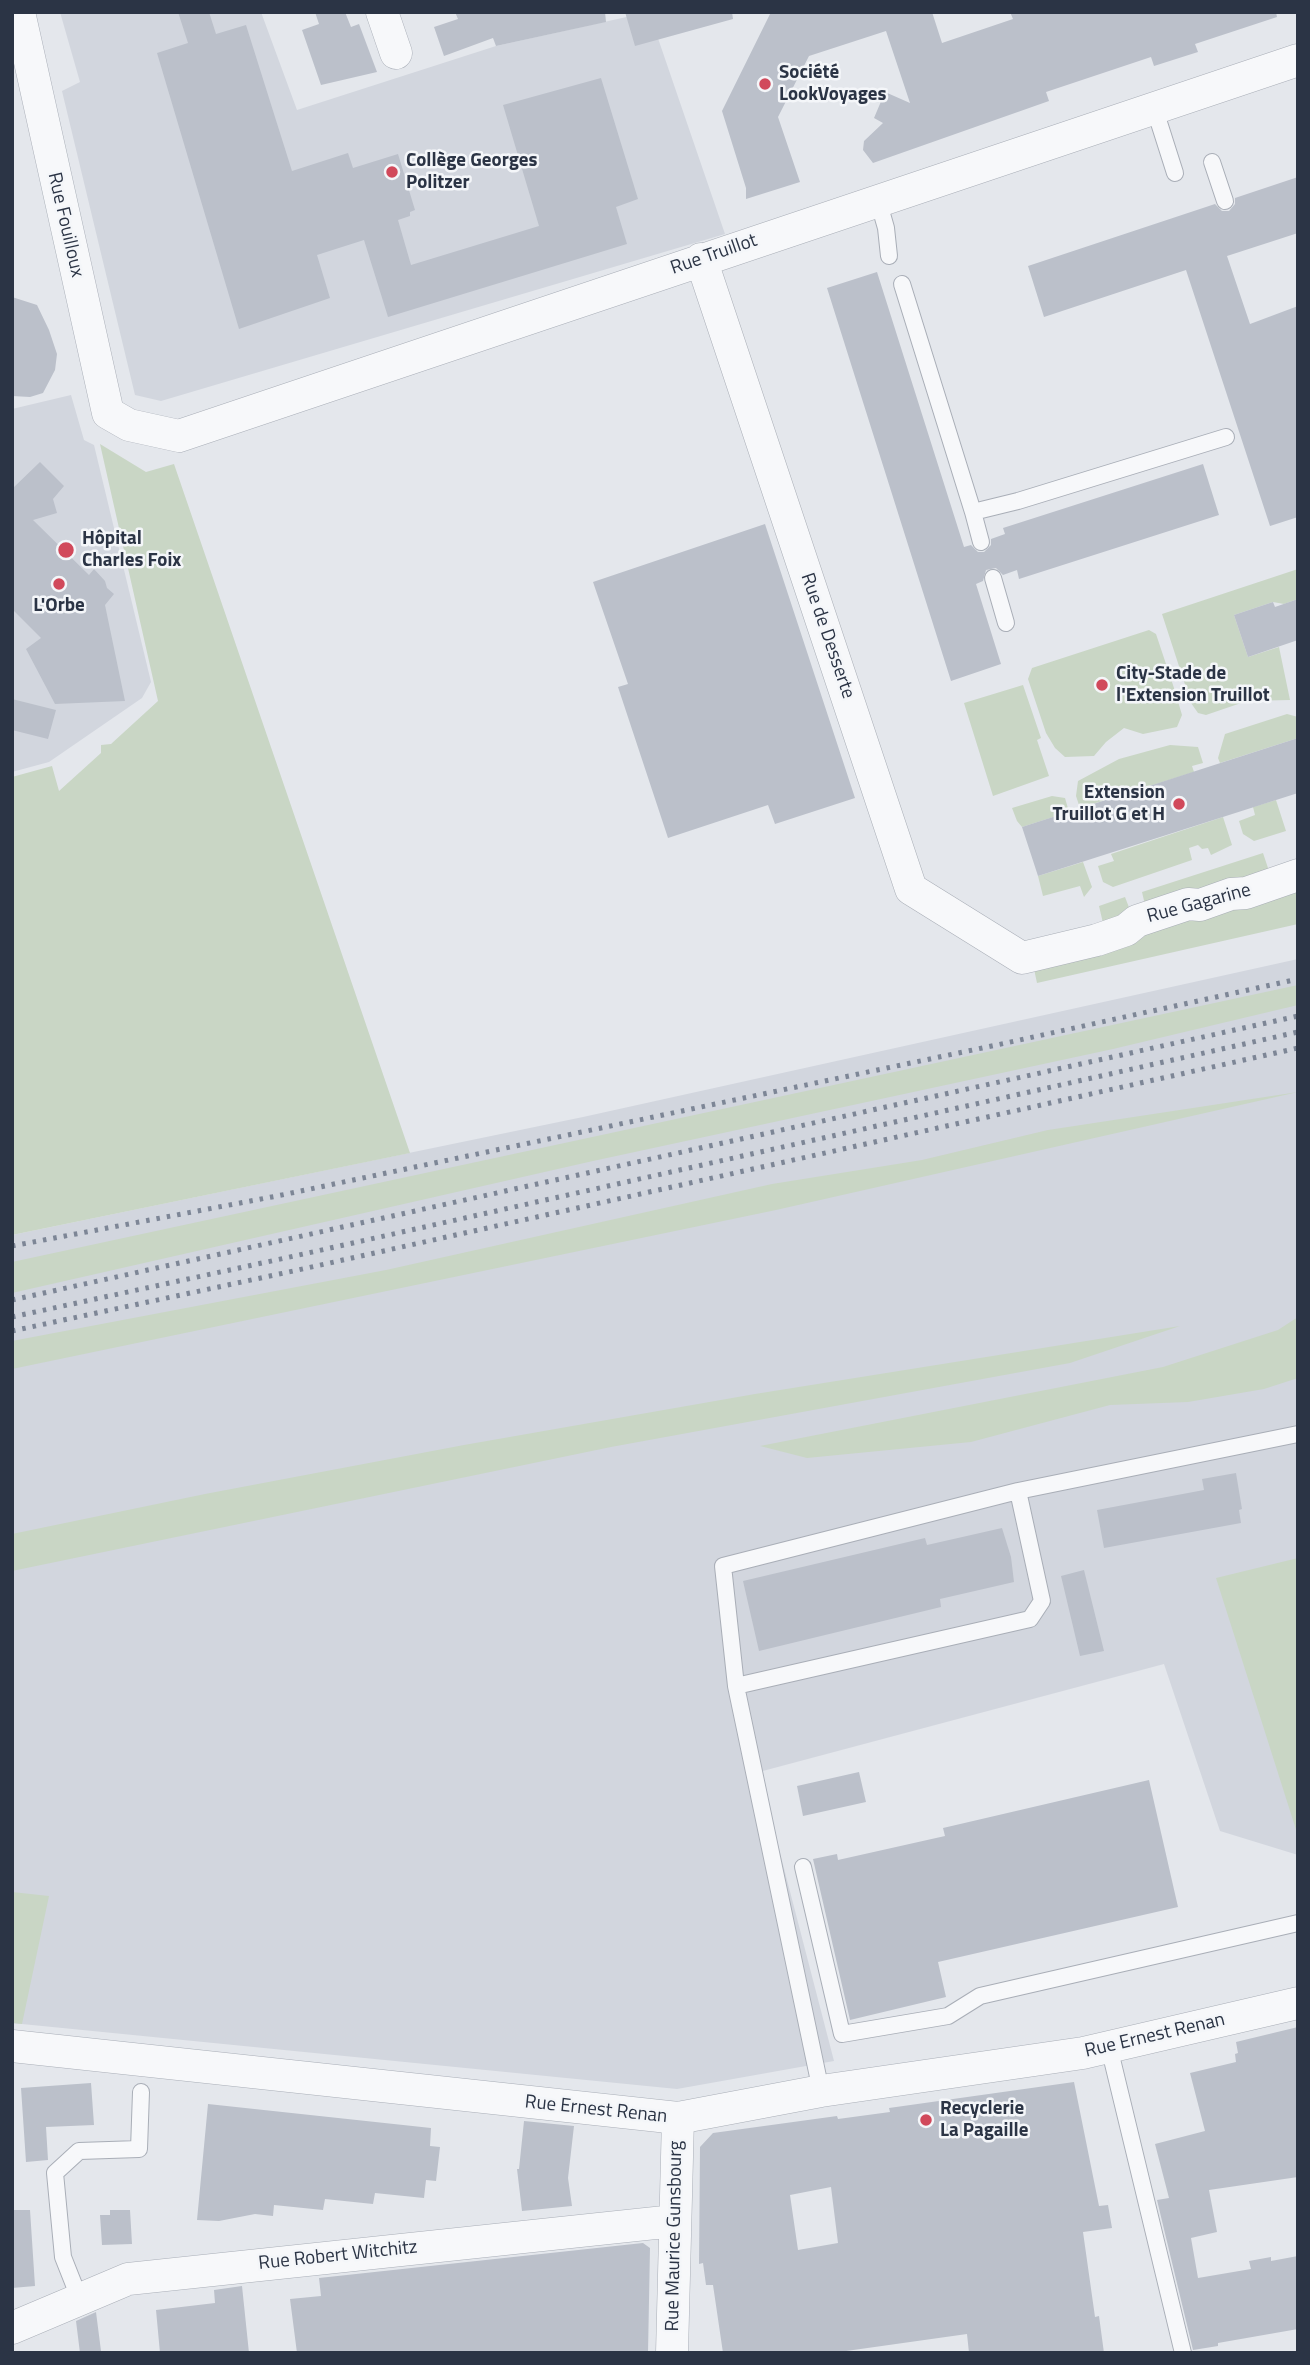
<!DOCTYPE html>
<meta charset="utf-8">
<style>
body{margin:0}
#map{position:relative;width:1310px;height:2365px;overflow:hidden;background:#e4e7ec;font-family:"Titillium Web",sans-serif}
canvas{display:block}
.frame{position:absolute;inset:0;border:14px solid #2b3445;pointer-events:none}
</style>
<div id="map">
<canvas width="1310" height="2365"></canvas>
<div class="frame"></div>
</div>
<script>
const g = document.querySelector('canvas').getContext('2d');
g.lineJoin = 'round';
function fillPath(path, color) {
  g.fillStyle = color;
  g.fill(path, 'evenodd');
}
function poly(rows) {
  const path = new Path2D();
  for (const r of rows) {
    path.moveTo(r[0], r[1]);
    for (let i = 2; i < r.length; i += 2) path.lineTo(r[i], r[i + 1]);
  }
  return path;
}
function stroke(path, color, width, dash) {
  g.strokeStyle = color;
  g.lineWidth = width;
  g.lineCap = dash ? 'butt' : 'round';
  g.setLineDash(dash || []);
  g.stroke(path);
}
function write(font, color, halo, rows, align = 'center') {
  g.font = font + ' "Titillium Web",sans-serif';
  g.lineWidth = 5;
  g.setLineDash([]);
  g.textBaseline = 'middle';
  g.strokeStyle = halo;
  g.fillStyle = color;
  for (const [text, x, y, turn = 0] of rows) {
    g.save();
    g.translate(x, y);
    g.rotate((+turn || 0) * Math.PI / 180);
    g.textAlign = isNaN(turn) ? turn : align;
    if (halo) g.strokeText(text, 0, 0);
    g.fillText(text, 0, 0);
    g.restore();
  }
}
const built = poly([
 [60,12,261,12,297,110,496,46,649,12,725,234,161,401,135,395,62,91,80,82],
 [71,395,84,440,94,445,151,682,142,698,49,762,12,772,12,409],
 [1298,959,1298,1855,1220,1831,1164,1664,759,1772,834,2061,677,2089,12,2023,12,1235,583,1117]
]);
const green = poly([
 [100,444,146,472,174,464,410,1153,12,1235,12,777,52,766,59,791,101,753,101,745,111,744,158,701],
 [1298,569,1298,599,1284,604,1273,602,1234,615,1248,657,1279,647,1290,700,1247,701,1206,715,1198,713,1191,703,1162,614],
 [1149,630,1156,634,1175,691,1182,715,1177,727,1143,734,1124,728,1106,742,1094,756,1065,757,1055,748,1046,733,1028,679,1032,668],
 [1023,685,1041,738,1037,740,1049,776,993,796,964,703],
 [1287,714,1298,717,1298,738,1220,763,1218,758,1225,734],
 [1170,745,1198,747,1203,763,1192,766,1194,772,1080,808,1076,796,1078,781,1119,759],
 [1052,796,1065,798,1069,812,1022,827,1017,821,1012,808],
 [1276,800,1286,831,1254,841,1243,834,1239,821,1255,815,1253,807],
 [1223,817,1232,845,1211,855,1208,848,1202,849,1198,845,1189,848,1192,860,1113,887,1103,882,1098,866,1114,861,1111,854],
 [1263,853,1271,877,1103,923,1099,906,1125,897,1130,910,1145,905,1142,892],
 [1083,862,1092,887,1084,897,1080,886,1043,896,1038,876],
 [1298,887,1298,924,1037,983,1034,969,1140,929],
 [1298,985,1298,1005,1113,1049,593,1161,12,1293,12,1262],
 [1298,1092,776,1210,12,1369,12,1341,386,1270,772,1184,922,1160,1048,1130],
 [1298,1317,1298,1378,1264,1389,1188,1402,1110,1405,971,1442,807,1458,760,1446,1163,1367,1278,1330],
 [1180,1326,1070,1363,611,1447,12,1571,12,1534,205,1494,464,1445,755,1394],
 [1298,1558,1298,1836,1216,1578],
 [12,1892,49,1896,22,2024,12,2023]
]);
const building = poly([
 [178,12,209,12,216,34,246,25,292,171,348,153,353,168,398,154,415,210,410,212,410,216,398,220,411,265,539,226,503,105,601,78,638,199,616,207,627,244,388,317,364,240,317,255,330,298,239,329,157,53,188,43],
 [315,12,345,12,351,27,359,24,377,72,321,85,302,30,319,24],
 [455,12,605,12,606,22,496,46,493,38,444,56,434,27,458,19],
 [625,12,732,12,733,19,635,46],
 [771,12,932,12,942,43,1013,19,1010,12,1276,12,1277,17,1195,44,1198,52,1154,66,1151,57,1046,92,1049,101,873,163,863,150,864,141,883,123,874,118,885,92,910,103,886,31,809,56,778,117,800,182,746,199,746,188,722,111],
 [1298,177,1298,233,1227,256,1250,324,1298,306,1298,517,1270,526,1186,270,1044,317,1028,266,1215,204,1222,211,1229,211,1235,204,1235,198],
 [877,272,964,547,971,545,978,552,984,552,991,545,991,539,1005,534,1003,528,1203,464,1219,515,1019,579,1017,570,1003,575,996,568,986,570,983,581,976,584,1001,664,951,681,827,288],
 [12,297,37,305,49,330,57,354,55,370,43,393,30,397,12,396],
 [40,462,64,486,53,499,57,513,33,520,89,575,94,569,105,581,107,588,114,594,105,605,125,701,55,704,26,649,41,638,12,609,12,489],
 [765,524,855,798,775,824,768,805,668,838,618,687,628,684,593,582],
 [1298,599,1298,640,1248,657,1234,615,1273,602,1275,607],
 [12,699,56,710,48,739,12,730],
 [1298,738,1298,793,1038,876,1022,827],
 [1236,1473,1242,1509,1239,1510,1241,1523,1104,1548,1097,1510,1204,1490,1202,1479],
 [1002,1528,1011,1557,1014,1582,940,1599,941,1607,759,1651,743,1581,925,1538,927,1545],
 [1084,1570,1104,1651,1080,1656,1061,1576],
 [859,1772,866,1802,803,1816,797,1786],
 [1149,1780,1178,1907,938,1962,946,1997,850,2020,813,1859,837,1854,838,1860,945,1836,943,1828],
 [1298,2027,1298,2177,1209,2190,1217,2232,1191,2238,1198,2278,1251,2269,1249,2261,1271,2257,1271,2261,1298,2256,1298,2329,1218,2343,1218,2346,1193,2350,1157,2200,1169,2198,1155,2144,1205,2131,1190,2073,1236,2062,1235,2054,1238,2053,1236,2042],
 [1074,2082,1099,2206,1108,2205,1112,2228,1083,2232,1095,2317,1099,2316,1104,2353,969,2353,967,2334,832,2353,723,2353,713,2285,706,2285,703,2263,699,2264,700,2147,713,2133,837,2116,838,2119,890,2112,889,2108],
 [831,2187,838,2243,798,2250,790,2195],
 [91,2083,94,2125,46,2127,48,2160,26,2162,21,2088],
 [208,2104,431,2128,430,2146,440,2147,436,2181,426,2180,424,2198,375,2193,373,2204,325,2199,323,2210,274,2205,273,2216,255,2214,219,2221,197,2220],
 [524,2121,574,2126,568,2178,572,2206,522,2211,517,2169,519,2169],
 [12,2210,30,2210,35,2286,12,2288],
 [110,2210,130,2210,132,2244,102,2245,100,2215,110,2215],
 [643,2243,650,2248,648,2353,297,2353,290,2299,321,2296,319,2278],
 [242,2286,249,2353,160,2353,156,2310,215,2303,214,2290],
 [96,2312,101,2351,80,2353,76,2321]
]);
const service = poly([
 [1154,107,1175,173],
 [1212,162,1225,201],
 [878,200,886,228,889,256],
 [902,284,973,512,1018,501,1226,437],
 [973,512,981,542],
 [993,578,1006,623],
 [736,1686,1030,1619,1042,1601,1018,1491],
 [803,1867,842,2034,948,2016,980,1996,1298,1923],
 [1109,2047,1183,2353],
 [821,2091,736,1686,723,1566,1018,1491,1298,1434],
 [80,2300,63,2257,55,2173,79,2151,139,2149,141,2092]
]);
const minor = poly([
 [19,12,108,413,129,425,179,436,1298,60],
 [382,12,396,53],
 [701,259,911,889,1022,958,1097,940,1126,930,1137,921,1188,904,1200,905,1231,894,1246,893,1298,875],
 [12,2046,678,2118,821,2091,1083,2053,1298,2003],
 [12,2328,128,2279,674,2221],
 [672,2353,678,2118]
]);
const rail = poly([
 [12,1246,277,1196,1006,1043,1298,979],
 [12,1300,1298,1016],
 [12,1317,299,1255,1298,1032],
 [12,1331,298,1270,1298,1048]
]);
const markers = [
 [765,84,7,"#d1495b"],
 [392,172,7,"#d1495b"],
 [66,550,9,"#d1495b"],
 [59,584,7,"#d1495b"],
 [1102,685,7,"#d1495b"],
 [1179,804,7,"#d1495b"],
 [926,2120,7,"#d1495b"]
];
const poiNames = [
 ["Société",779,73],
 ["LookVoyages",779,95],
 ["Collège Georges",406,161],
 ["Politzer",406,183],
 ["Hôpital",82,539],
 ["Charles Foix",82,561],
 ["L'Orbe",59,606,"center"],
 ["City-Stade de",1116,674],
 ["l'Extension Truillot",1116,696],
 ["Extension",1165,793,"right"],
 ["Truillot G et H",1165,815,"right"],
 ["Recyclerie",940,2109],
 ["La Pagaille",940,2131]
];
const streetNames = [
 ["Rue Fouilloux",65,225,77],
 ["Rue Truillot",714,255,-19],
 ["Rue de Desserte",827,636,71],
 ["Rue Gagarine",1199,904,-15],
 ["Rue Ernest Renan",1155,2036,-13],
 ["Rue Ernest Renan",596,2110,6],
 ["Rue Maurice Gunsbourg",675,2236,-89],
 ["Rue Robert Witchitz",338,2256,-6]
];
fillPath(built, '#d2d6de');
fillPath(green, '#c9d6c5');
fillPath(building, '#bbc0ca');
stroke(service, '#a9aeb7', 18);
stroke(minor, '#a9aeb7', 33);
stroke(service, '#f7f8fa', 16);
stroke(minor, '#f7f8fa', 32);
stroke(rail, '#7d8696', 5, [3.5, 7]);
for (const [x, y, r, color] of markers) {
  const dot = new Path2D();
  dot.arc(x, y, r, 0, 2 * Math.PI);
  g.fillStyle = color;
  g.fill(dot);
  stroke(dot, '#f4f6f9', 2.5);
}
write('bold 19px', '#2b3445', '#f4f6f9', poiNames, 'left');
write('19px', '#2b3445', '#f4f6f9', streetNames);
</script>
